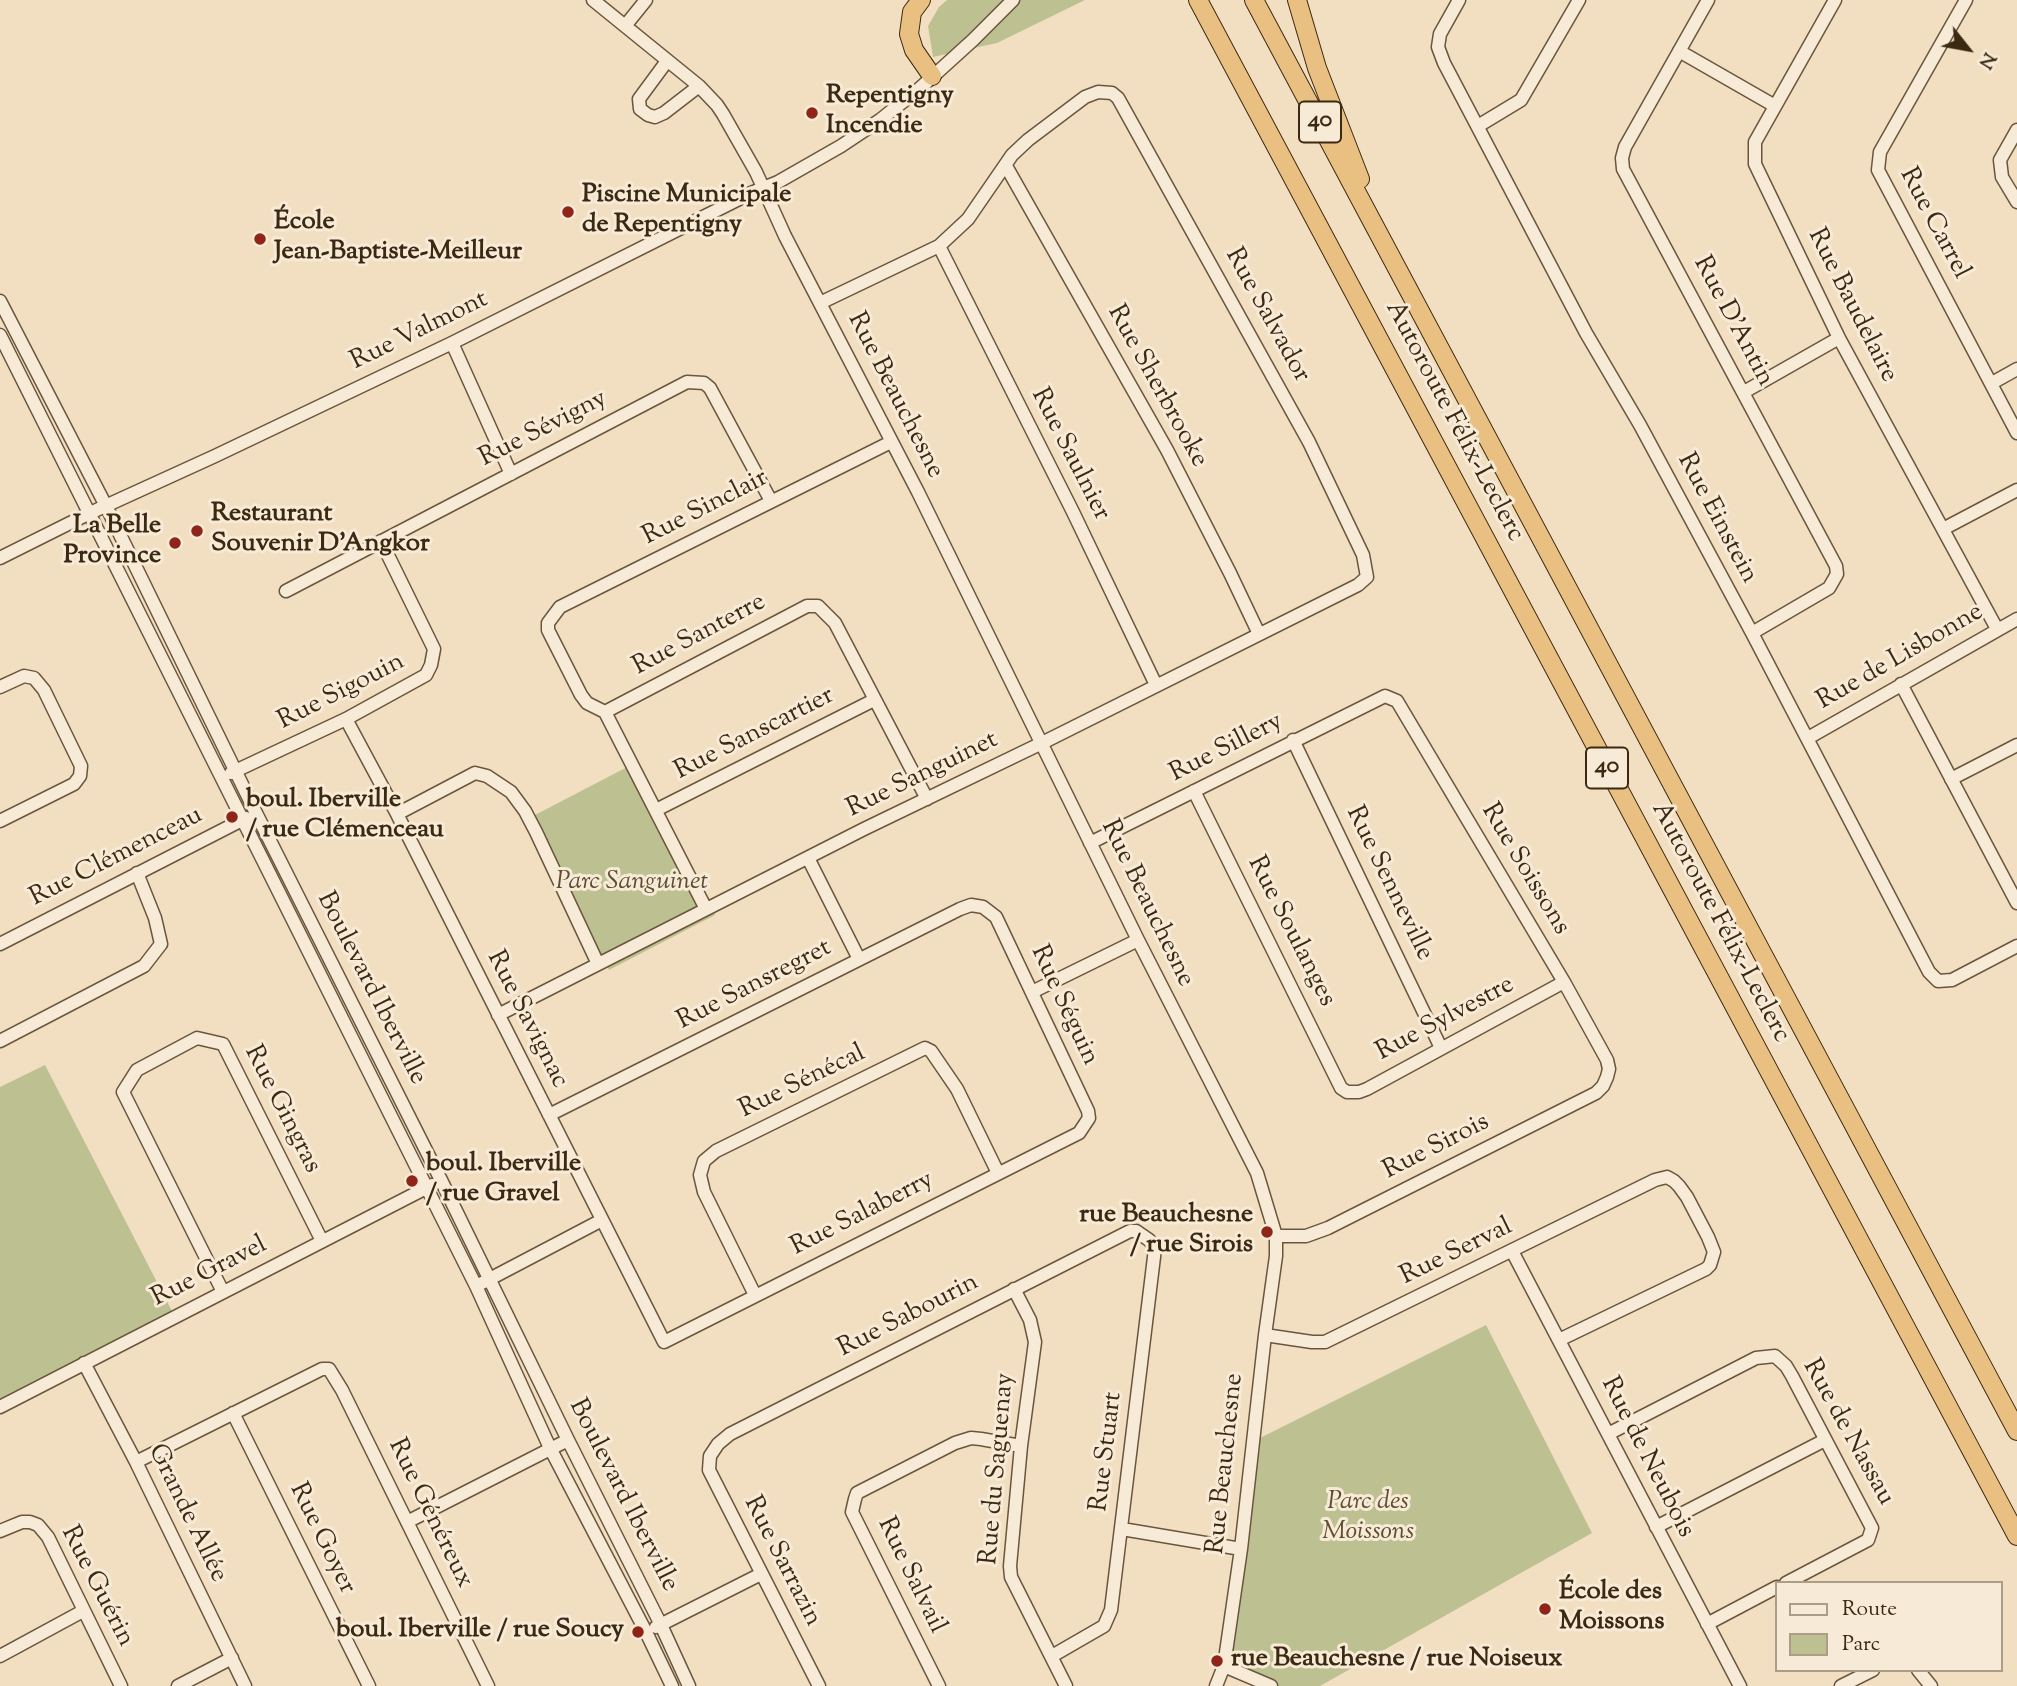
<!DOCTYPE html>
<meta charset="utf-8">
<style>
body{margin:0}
#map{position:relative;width:2017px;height:1686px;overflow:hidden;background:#f2dfc2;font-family:"Sorts Mill Goudy",serif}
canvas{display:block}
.legend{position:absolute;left:1775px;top:1581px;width:228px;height:91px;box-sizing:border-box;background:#f7ead7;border:2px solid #ac9d88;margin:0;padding:9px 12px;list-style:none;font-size:21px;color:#3b2911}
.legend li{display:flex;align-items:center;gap:14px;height:35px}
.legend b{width:35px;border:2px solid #ac9d88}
.north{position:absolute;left:1933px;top:14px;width:70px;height:70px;-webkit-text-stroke:5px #f7ead7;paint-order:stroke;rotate:121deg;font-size:19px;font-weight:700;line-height:28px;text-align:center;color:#3b2911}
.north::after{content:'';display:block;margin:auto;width:24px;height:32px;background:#3b2911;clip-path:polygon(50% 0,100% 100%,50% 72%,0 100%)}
</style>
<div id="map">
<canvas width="2017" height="1686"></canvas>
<ul class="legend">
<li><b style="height:9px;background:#f7ead7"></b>Route</li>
<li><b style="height:19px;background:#bdc191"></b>Parc</li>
</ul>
<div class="north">N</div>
</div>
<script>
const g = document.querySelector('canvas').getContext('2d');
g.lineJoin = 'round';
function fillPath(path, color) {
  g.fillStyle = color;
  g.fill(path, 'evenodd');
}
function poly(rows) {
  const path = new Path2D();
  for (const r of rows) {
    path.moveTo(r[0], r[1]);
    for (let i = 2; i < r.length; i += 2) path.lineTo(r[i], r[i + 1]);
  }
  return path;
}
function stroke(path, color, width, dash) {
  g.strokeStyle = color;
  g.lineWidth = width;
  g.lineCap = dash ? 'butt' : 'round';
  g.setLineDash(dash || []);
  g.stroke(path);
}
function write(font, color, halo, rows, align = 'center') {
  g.font = font + ' "Sorts Mill Goudy",serif';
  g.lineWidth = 6;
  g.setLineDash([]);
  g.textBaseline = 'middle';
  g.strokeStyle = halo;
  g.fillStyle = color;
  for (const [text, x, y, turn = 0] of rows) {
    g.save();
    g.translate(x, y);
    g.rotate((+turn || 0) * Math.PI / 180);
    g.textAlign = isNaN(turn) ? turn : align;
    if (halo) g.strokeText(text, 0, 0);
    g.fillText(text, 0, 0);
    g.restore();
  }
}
const green = poly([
 [947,0,1085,0,997,43,933,57,928,26,939,7],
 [635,763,715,915,609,970,533,816],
 [45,1065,175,1317,0,1407,0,1087],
 [1486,1325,1592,1533,1320,1686,1270,1686,1224,1666,1252,1442]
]);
const minor = poly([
 [593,0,699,86,717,105,723,114,756,172,785,236,918,492,1138,940,1257,1173,1276,1236,1276,1256,1265,1335,1241,1549,1224,1666,1216,1686],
 [1459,0,1440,34,1438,47,1444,63,1586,333,1640,425,1752,633,1929,972,1938,981,1952,980,2017,946],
 [1708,0,1625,147,1622,158,1623,169,1836,566,1837,574,1829,588,1752,633],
 [1835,0,1755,142,1755,164,1839,338,1997,629],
 [1966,0,1880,152,1878,170,2017,433],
 [625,26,646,0],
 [1679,51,1775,106],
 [667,61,639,99,640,109,648,115,655,117,664,113,699,86],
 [1478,126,1521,100,1579,0],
 [2017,130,2000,160,2002,177,2017,202],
 [1006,166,1167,450,1230,573,1259,634],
 [939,246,1073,512,1156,685],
 [0,301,106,506,256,813,441,1180,568,1440,661,1625,689,1686],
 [0,335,476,1286,550,1448,646,1632,672,1686],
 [452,343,511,474],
 [1992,383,2017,369],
 [1744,392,1839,338],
 [1943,529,2017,490],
 [0,558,90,513,215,456,452,343,751,193,778,182,841,146,880,120,919,89,973,40,1013,0],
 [286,591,687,382,704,383,710,388,771,501],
 [1901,684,2017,903],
 [0,687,24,676,34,678,44,690,81,766,80,776,74,784,0,821],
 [605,712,807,606,818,606,835,623,927,799],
 [346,719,397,814,664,1342,1079,1133,1089,1118,1088,1111,996,917,983,907,971,905,960,909,549,1115],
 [1808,738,2017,619],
 [1293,740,1441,1048],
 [231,773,346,719,426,675,431,665,434,649,381,541],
 [1951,779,2017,745],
 [1194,791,1341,1088,1347,1092,1359,1092,1367,1089,1564,982],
 [656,810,874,700],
 [397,814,475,773,487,776,511,792,525,811,536,832,598,964],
 [1090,843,1385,696,1397,701,1564,982,1607,1060,1609,1069,1607,1077,1603,1086,1596,1093,1328,1228,1306,1236,1276,1236],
 [808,858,859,959],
 [706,909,605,712,587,703,581,695,548,630,548,623,560,607,891,442],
 [0,944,246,818],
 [1032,992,1138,940],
 [498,1015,864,829,1042,743,1358,585,1367,577,1363,555,1309,442,1118,98,1112,93,1098,92,1085,97,1028,140,1012,155,968,219,939,246,820,303],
 [0,1041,144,966,161,944,155,918,137,873],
 [1512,1251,1740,1686],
 [482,1283,602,1220],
 [1014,1289,1030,1320,1035,1342,1021,1446,1010,1566,1011,1577,1066,1686],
 [223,1292,123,1092,137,1070,197,1038,223,1044,322,1241],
 [755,1295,704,1192,700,1175,704,1161,716,1151,925,1048,931,1051,957,1089,998,1173],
 [1265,1335,1312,1342,1325,1342,1655,1180,1667,1177,1674,1181,1679,1186,1687,1197,1708,1237,1714,1252,1710,1265,1706,1269,1559,1340],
 [84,1363,136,1462,245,1686],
 [0,1407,432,1185],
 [233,1413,369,1686],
 [1608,1434,1756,1358,1775,1356,1786,1366,1792,1376,1872,1528,1868,1540,1786,1583],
 [136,1462,322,1369,329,1369,342,1390,488,1686],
 [407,1522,568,1440],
 [1656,1527,1825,1440],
 [1122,1529,1241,1549],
 [0,1531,22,1522,30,1522,38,1525,48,1537,121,1686],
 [1707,1624,1777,1587],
 [656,1627,761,1574],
 [0,1656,83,1611],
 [1224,1666,1271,1686],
 [1918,1670,1931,1686],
 [178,1686,232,1658],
 [819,1686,709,1470,710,1456,718,1444,730,1434,1130,1231,1136,1231,1149,1240,1155,1247,1154,1257,1111,1610,1104,1626,1052,1656],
 [939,1686,852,1512,855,1499,857,1493,955,1443,971,1438,981,1439,1021,1446],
 [1841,1686,1873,1670]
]);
const highway = poly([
 [921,0,912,12,909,34,914,50,932,76],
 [1198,0,2017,1536],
 [1254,0,2017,1431],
 [1297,0,1317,68,1360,179]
]);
const markers = [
 [812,113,7,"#8f2418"],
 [568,212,7,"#8f2418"],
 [260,239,7,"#8f2418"],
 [197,531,7,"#8f2418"],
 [175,543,7,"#8f2418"],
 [232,817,7,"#8f2418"],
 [412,1181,7,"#8f2418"],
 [1267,1232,7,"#8f2418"],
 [1545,1609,7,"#8f2418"],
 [638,1632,7,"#8f2418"],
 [1217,1661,7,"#8f2418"]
];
const shields = [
 [1320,122,42],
 [1607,768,42]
];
const shieldNames = [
 ["40",1320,122],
 ["40",1607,768]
];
const poiNames = [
 ["Repentigny",826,98],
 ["Incendie",826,128],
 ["Piscine Municipale",582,197],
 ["de Repentigny",582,227],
 ["École",274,224],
 ["Jean-Baptiste-Meilleur",274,254],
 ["Restaurant",211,516],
 ["Souvenir D'Angkor",211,546],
 ["La Belle",161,528,"right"],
 ["Province",161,558,"right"],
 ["boul. Iberville",246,802],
 ["/ rue Clémenceau",246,832],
 ["boul. Iberville",426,1166],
 ["/ rue Gravel",426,1196],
 ["rue Beauchesne",1253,1217,"right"],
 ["/ rue Sirois",1253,1247,"right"],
 ["École des",1559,1594],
 ["Moissons",1559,1624],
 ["boul. Iberville / rue Soucy",624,1632,"right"],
 ["rue Beauchesne / rue Noiseux",1231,1661]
];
const streetNames = [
 ["Rue Carrel",1933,224,62],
 ["Rue Baudelaire",1851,306,63],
 ["Rue Salvador",1266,316,61],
 ["Rue D'Antin",1732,322,62],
 ["Rue Valmont",420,332,-26],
 ["Rue Sherbrooke",1156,387,61],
 ["Rue Beauchesne",894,396,63],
 ["Autoroute Félix-Leclerc",1453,422,62],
 ["Rue Sévigny",544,430,-27],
 ["Rue Saulnier",1069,455,63],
 ["Rue Sinclair",706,509,-27],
 ["Rue Einstein",1716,519,62],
 ["Rue Santerre",700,636,-28],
 ["Rue de Lisbonne",1901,658,-30],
 ["Rue Sigouin",342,693,-27],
 ["Rue Sanscartier",755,735,-27],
 ["Rue Sillery",1227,749,-27],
 ["Rue Sanguinet",923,776,-26],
 ["Rue Clémenceau",117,858,-27],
 ["Rue Soissons",1524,870,59],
 ["Rue Senneville",1388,884,64],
 ["Rue Beauchesne",1146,904,64],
 ["Autoroute Félix-Leclerc",1719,923,62],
 ["Rue Soulanges",1290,932,63],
 ["Rue Sansregret",755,986,-27],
 ["Boulevard Iberville",370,989,63],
 ["Rue Séguin",1063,1006,65],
 ["Rue Savignac",526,1020,63],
 ["Rue Sylvestre",1446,1020,-28],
 ["Rue Sénécal",803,1083,-26],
 ["Rue Gingras",281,1110,63],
 ["Rue Sirois",1437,1148,-27],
 ["Rue Salaberry",863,1215,-27],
 ["Rue Serval",1457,1253,-26],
 ["Rue Gravel",210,1273,-27],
 ["Rue Sabourin",909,1317,-27],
 ["Rue de Nassau",1847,1433,61],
 ["Rue Stuart",1108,1452,-83],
 ["Rue de Neubois",1646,1458,63],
 ["Rue Beauchesne",1227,1464,-84],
 ["Rue du Saguenay",999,1469,-85],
 ["Boulevard Iberville",622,1496,63],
 ["Grande Allée",186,1514,64],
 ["Rue Généreux",429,1514,64],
 ["Rue Goyer",321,1539,64],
 ["Rue Sarrazin",781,1562,63],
 ["Rue Salvail",910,1576,64],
 ["Rue Guérin",96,1587,63]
];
const parkNames = [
 ["Parc Sanguinet",632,884],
 ["Parc des",1368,1504],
 ["Moissons",1368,1534]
];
fillPath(green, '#bdc191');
stroke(minor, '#69563d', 15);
stroke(highway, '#3b2911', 20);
stroke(minor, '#f7ead7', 12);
stroke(highway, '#e9c081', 18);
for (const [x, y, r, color] of markers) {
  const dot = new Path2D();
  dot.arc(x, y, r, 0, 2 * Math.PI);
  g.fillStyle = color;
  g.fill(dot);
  stroke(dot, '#f7ead7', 2.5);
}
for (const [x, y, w] of shields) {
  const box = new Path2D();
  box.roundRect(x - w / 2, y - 20.5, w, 41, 5);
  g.fillStyle = '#f7ead7';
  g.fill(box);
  stroke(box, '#3b2911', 2);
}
write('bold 24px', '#3b2911', null, shieldNames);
write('bold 26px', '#3b2911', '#f7ead7', poiNames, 'left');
write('26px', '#3b2911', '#f7ead7', streetNames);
write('italic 26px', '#5c4f31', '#f7ead7', parkNames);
</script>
